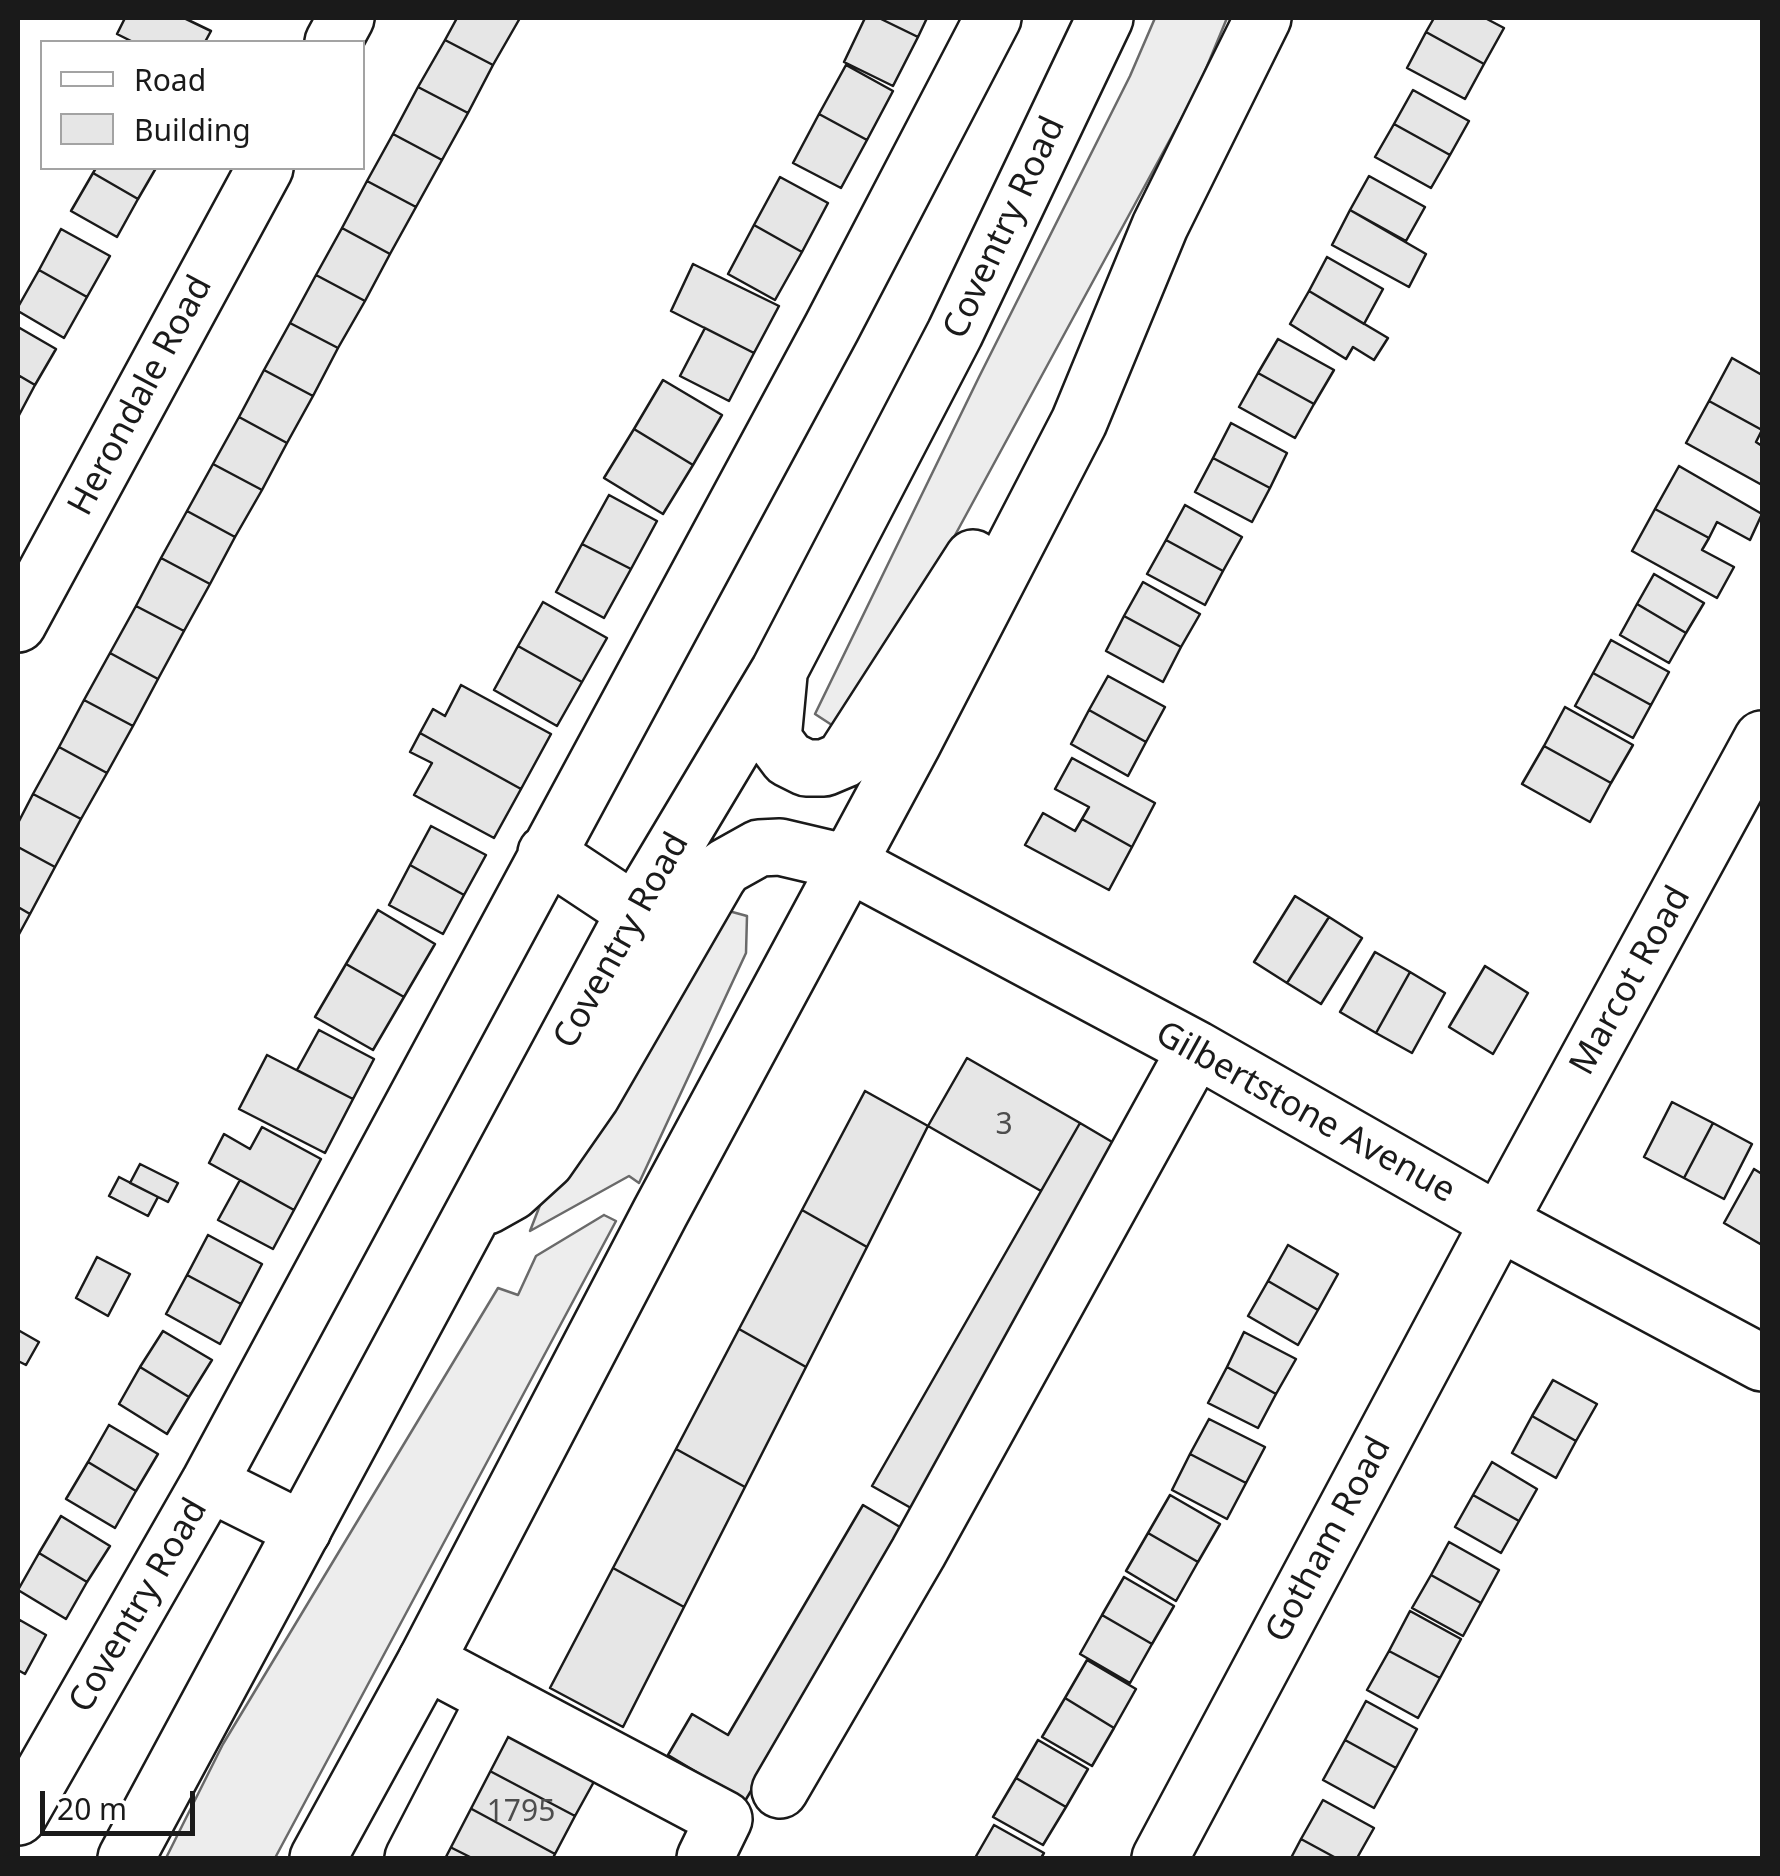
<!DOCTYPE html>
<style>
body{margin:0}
#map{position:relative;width:1780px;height:1876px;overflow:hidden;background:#fff;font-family:"Noto Sans",sans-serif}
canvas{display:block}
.frame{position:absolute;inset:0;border:20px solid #1a1a1a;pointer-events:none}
.legend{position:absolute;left:40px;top:40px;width:325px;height:130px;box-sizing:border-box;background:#fff;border:2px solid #a3a3a3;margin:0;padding:12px 18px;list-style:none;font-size:30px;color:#1a1a1a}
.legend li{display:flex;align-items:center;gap:20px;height:50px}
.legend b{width:50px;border:2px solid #a3a3a3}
.scale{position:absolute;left:40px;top:1791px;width:155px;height:45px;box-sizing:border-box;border:5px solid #1a1a1a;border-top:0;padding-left:12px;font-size:30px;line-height:35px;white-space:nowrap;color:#1a1a1a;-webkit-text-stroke:8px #fff;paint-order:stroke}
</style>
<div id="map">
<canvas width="1780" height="1876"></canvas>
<div class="frame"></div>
<ul class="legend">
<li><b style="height:12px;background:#fff"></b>Road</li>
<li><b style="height:28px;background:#e6e6e6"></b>Building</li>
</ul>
<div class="scale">20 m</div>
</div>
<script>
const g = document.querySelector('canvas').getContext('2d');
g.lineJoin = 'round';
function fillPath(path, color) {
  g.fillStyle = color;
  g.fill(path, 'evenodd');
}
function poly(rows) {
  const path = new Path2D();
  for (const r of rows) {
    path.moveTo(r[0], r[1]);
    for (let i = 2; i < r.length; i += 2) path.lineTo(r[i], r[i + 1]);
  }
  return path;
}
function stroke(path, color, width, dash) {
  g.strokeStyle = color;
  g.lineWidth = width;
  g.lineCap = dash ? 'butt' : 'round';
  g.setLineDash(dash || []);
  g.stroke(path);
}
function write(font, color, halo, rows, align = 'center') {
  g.font = font + ' "Noto Sans",sans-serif';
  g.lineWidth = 8;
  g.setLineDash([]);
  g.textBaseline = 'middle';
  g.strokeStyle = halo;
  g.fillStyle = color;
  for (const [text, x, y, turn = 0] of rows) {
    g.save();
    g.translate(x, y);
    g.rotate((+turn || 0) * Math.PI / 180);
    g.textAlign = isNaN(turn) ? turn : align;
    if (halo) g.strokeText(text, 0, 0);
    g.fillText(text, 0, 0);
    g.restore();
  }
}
const built = poly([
 [1155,18,1227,18,1198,88,916,607,841,731,815,714,979,377,1130,76,1155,18],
 [725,910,747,916,746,953,639,1183,629,1176,530,1231,549,1182,725,910],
 [604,1215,616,1221,275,1858,166,1858,223,1744,498,1288,518,1295,536,1256,604,1215]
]);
const building = poly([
 [125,18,184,18,211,31,205,42,133,42,117,34,125,18],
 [457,18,520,18,493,65,445,40,457,18],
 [865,18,879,18,918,37,893,86,844,62,865,18],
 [879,18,927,18,918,37,879,18],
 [1434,18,1485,18,1504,28,1484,64,1426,32,1434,18],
 [1426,32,1484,64,1465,99,1407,68,1426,32],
 [445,40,493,65,468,113,418,87,445,40],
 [846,65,893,91,867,140,819,114,846,65],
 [418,87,468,113,442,160,393,134,418,87],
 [1413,90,1469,121,1450,155,1394,124,1413,90],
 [819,114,867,140,841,188,793,163,819,114],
 [1394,124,1450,155,1431,188,1375,157,1394,124],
 [393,134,442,160,416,207,367,181,393,134],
 [96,168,156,168,138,199,93,173,96,168],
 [93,173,138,199,117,237,71,211,93,173],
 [1369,176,1425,207,1406,241,1350,210,1369,176],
 [780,177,828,203,802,252,754,225,780,177],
 [367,181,416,207,390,254,342,228,367,181],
 [1350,210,1426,254,1409,287,1332,245,1350,210],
 [754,225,802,252,775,300,728,274,754,225],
 [342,228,390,254,365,301,316,275,342,228],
 [61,229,110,256,87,297,39,270,61,229],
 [1327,257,1383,289,1364,324,1309,291,1327,257],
 [693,264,779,306,754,353,671,311,693,264],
 [39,270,87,297,64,338,18,311,18,307,39,270],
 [316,275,365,301,338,348,290,323,316,275],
 [1309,291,1388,338,1374,360,1353,347,1346,359,1290,324,1309,291],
 [290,323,338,348,313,396,264,370,290,323],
 [18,327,56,349,35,385,18,375,18,327],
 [705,328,754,353,729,401,680,376,705,328],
 [1278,339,1334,370,1314,404,1258,373,1278,339],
 [1732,358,1762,375,1762,430,1709,401,1732,358],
 [264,370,313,396,287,443,239,417,264,370],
 [1258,373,1314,404,1295,438,1239,407,1258,373],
 [18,375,35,385,18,417,18,375],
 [663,380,722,415,693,465,634,429,663,380],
 [1709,401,1762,430,1756,442,1762,446,1762,485,1686,443,1709,401],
 [239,417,287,443,262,490,213,464,239,417],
 [1231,423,1287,453,1270,488,1213,458,1231,423],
 [634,429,693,465,663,514,604,478,634,429],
 [1213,458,1270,488,1252,522,1195,492,1213,458],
 [213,464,262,490,235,537,187,511,213,464],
 [1679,466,1762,514,1750,540,1717,522,1709,538,1655,509,1679,466],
 [609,495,657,521,631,569,582,544,609,495],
 [1185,505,1242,537,1223,571,1166,540,1185,505],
 [1655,509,1709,538,1702,550,1734,567,1717,598,1632,551,1655,509],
 [187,511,235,537,210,584,161,558,187,511],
 [1166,540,1223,571,1205,605,1147,574,1166,540],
 [582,544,631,569,604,618,556,592,582,544],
 [161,558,210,584,184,631,136,606,161,558],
 [1654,574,1704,603,1686,633,1637,604,1654,574],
 [1143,582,1200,614,1181,647,1124,616,1143,582],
 [543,602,607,638,582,682,518,646,543,602],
 [1637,604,1686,633,1669,663,1620,635,1637,604],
 [136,606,184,631,158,679,110,653,136,606],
 [1124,616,1181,647,1163,682,1106,651,1124,616],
 [1611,640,1669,672,1651,705,1593,673,1611,640],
 [518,646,582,682,557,726,494,690,518,646],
 [110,653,158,679,133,726,84,700,110,653],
 [1593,673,1651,705,1633,738,1575,706,1593,673],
 [1108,676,1165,707,1146,742,1089,710,1108,676],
 [461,685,551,734,521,789,420,733,433,709,445,716,461,685],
 [84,700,133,726,107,773,59,747,84,700],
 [1565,707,1633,745,1611,783,1544,746,1565,707],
 [1089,710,1146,742,1128,776,1071,744,1089,710],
 [420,733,521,789,494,838,414,795,432,763,410,752,420,733],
 [1544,746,1611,783,1590,822,1522,784,1544,746],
 [59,747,107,773,81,819,33,794,59,747],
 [1072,758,1155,803,1132,847,1082,819,1089,807,1055,789,1072,758],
 [33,794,81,819,55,867,18,847,18,823,33,794],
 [1043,813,1075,831,1082,819,1132,847,1109,890,1025,845,1043,813],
 [431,826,486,855,464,895,410,865,431,826],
 [18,847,55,867,30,914,18,907,18,847],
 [410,865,464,895,443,934,389,905,410,865],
 [1295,896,1329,917,1287,983,1254,962,1295,896],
 [18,907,30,914,18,936,18,907],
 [378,910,435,944,404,997,346,964,378,910],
 [1329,917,1362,938,1321,1004,1287,983,1329,917],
 [1375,952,1410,972,1376,1033,1340,1012,1375,952],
 [346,964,404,997,373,1050,315,1017,346,964],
 [1485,966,1528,993,1493,1054,1449,1027,1485,966],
 [1410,972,1445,993,1412,1053,1376,1033,1410,972],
 [319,1030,374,1059,353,1099,297,1070,319,1030],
 [267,1055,353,1099,325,1153,239,1109,267,1055],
 [967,1058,1080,1123,1041,1191,928,1126,967,1058],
 [865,1091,928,1126,867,1247,802,1210,865,1091],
 [1672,1102,1713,1123,1684,1178,1644,1157,1672,1102],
 [1080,1123,1119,1146,911,1508,872,1486,1080,1123],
 [1713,1123,1752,1144,1724,1199,1684,1178,1713,1123],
 [262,1127,321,1159,294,1210,209,1163,224,1134,250,1149,262,1127],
 [140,1164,178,1183,168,1202,130,1183,140,1164],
 [1754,1169,1762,1174,1762,1245,1724,1223,1754,1169],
 [119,1177,158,1197,148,1216,109,1196,119,1177],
 [240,1180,294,1210,273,1249,218,1220,240,1180],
 [802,1210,867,1247,806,1367,739,1329,802,1210],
 [208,1235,262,1264,241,1304,187,1275,208,1235],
 [1288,1245,1338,1274,1318,1310,1268,1281,1288,1245],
 [97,1257,130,1274,108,1316,76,1298,97,1257],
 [187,1275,241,1304,220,1344,166,1314,187,1275],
 [1268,1281,1318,1310,1298,1345,1248,1316,1268,1281],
 [739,1329,806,1367,745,1487,676,1449,739,1329],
 [18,1330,39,1342,26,1365,18,1361,18,1330],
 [163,1331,212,1360,189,1397,140,1367,163,1331],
 [1244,1332,1296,1359,1276,1394,1227,1367,1244,1332],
 [140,1367,189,1397,167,1434,119,1404,140,1367],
 [1227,1367,1276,1394,1258,1428,1208,1403,1227,1367],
 [1553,1380,1597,1404,1576,1441,1532,1416,1553,1380],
 [1532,1416,1576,1441,1556,1478,1512,1453,1532,1416],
 [1209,1419,1265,1447,1246,1483,1190,1454,1209,1419],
 [109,1425,158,1454,136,1491,88,1462,109,1425],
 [676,1449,745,1487,684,1607,613,1568,676,1449],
 [1190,1454,1246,1483,1227,1519,1172,1490,1190,1454],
 [88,1462,136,1491,115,1528,66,1499,88,1462],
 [1492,1462,1537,1489,1519,1521,1473,1495,1492,1462],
 [1170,1495,1220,1524,1198,1562,1148,1533,1170,1495],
 [1473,1495,1519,1521,1501,1553,1455,1527,1473,1495],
 [863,1505,905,1530,745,1801,668,1755,692,1714,728,1735,863,1505],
 [61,1516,110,1546,87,1582,39,1553,61,1516],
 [1148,1533,1198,1562,1176,1601,1126,1571,1148,1533],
 [1449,1542,1499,1570,1481,1603,1431,1575,1449,1542],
 [39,1553,87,1582,66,1619,18,1590,39,1553],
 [613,1568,684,1607,623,1727,550,1688,613,1568],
 [1431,1575,1481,1603,1463,1636,1412,1608,1431,1575],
 [1124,1577,1174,1606,1152,1644,1102,1615,1124,1577],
 [1410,1611,1461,1639,1440,1678,1389,1651,1410,1611],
 [1102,1615,1152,1644,1130,1683,1080,1654,1102,1615],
 [18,1619,46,1635,25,1674,18,1670,18,1619],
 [1389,1651,1440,1678,1418,1718,1367,1690,1389,1651],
 [1087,1660,1136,1689,1114,1728,1065,1698,1087,1660],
 [1065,1698,1114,1728,1092,1766,1042,1737,1065,1698],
 [1366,1701,1417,1729,1396,1768,1345,1740,1366,1701],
 [508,1732,596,1778,575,1816,488,1770,508,1732],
 [1038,1740,1088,1769,1066,1807,1016,1778,1038,1740],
 [1345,1740,1396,1768,1374,1808,1323,1780,1345,1740],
 [488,1770,575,1816,555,1854,468,1807,488,1770],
 [1016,1778,1066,1807,1043,1845,993,1817,1016,1778],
 [1323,1800,1374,1828,1357,1858,1336,1858,1301,1839,1323,1800],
 [468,1807,555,1854,553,1858,472,1858,448,1846,468,1807],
 [994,1825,1044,1853,1041,1858,975,1858,994,1825],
 [1301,1839,1336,1858,1291,1858,1301,1839],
 [448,1846,472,1858,441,1858,448,1846]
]);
const minor = poly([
 [333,42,346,18],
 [18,624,265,168],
 [546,853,635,912],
 [848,863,1196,1049,1499,1222,1762,1363],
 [209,1483,303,1530],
 [426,1661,724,1819,705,1858],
 [780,1790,918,1553,1196,1049],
 [18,1817,209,1483,832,327,993,18],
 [413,1858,496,1698],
 [1160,1858,1499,1222,1762,739]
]);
const highway = poly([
 [779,675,773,739,788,759,806,768,824,768,843,760,973,558],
 [487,1206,512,1192,546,1161,592,1095,718,877,725,867,759,848,780,847,848,863],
 [126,1858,635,912,779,671,955,333,1105,18],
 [318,1858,426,1661,660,1213,913,743,1079,422,1160,226,1263,18]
]);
const numberNames = [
 ["3",1004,1125],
 ["1795",521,1812]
];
const streetNames = [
 ["Coventry Road",1005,228,-65],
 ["Herondale Road",141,396,-62],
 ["Coventry Road",622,941,-61],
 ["Marcot Road",1631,981,-61],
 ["Gilbertstone Avenue",1305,1113,29],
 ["Gotham Road",1329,1540,-62],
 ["Coventry Road",139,1606,-60]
];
fillPath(built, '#ededed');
stroke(built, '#6a6a6a', 2.5);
fillPath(building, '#e6e6e6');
stroke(building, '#1a1a1a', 2.5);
stroke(minor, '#1a1a1a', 60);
stroke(highway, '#1a1a1a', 60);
stroke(minor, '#fff', 55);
stroke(highway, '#fff', 55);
write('30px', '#4d4d4d', null, numberNames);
write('35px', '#1a1a1a', '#fff', streetNames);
</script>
